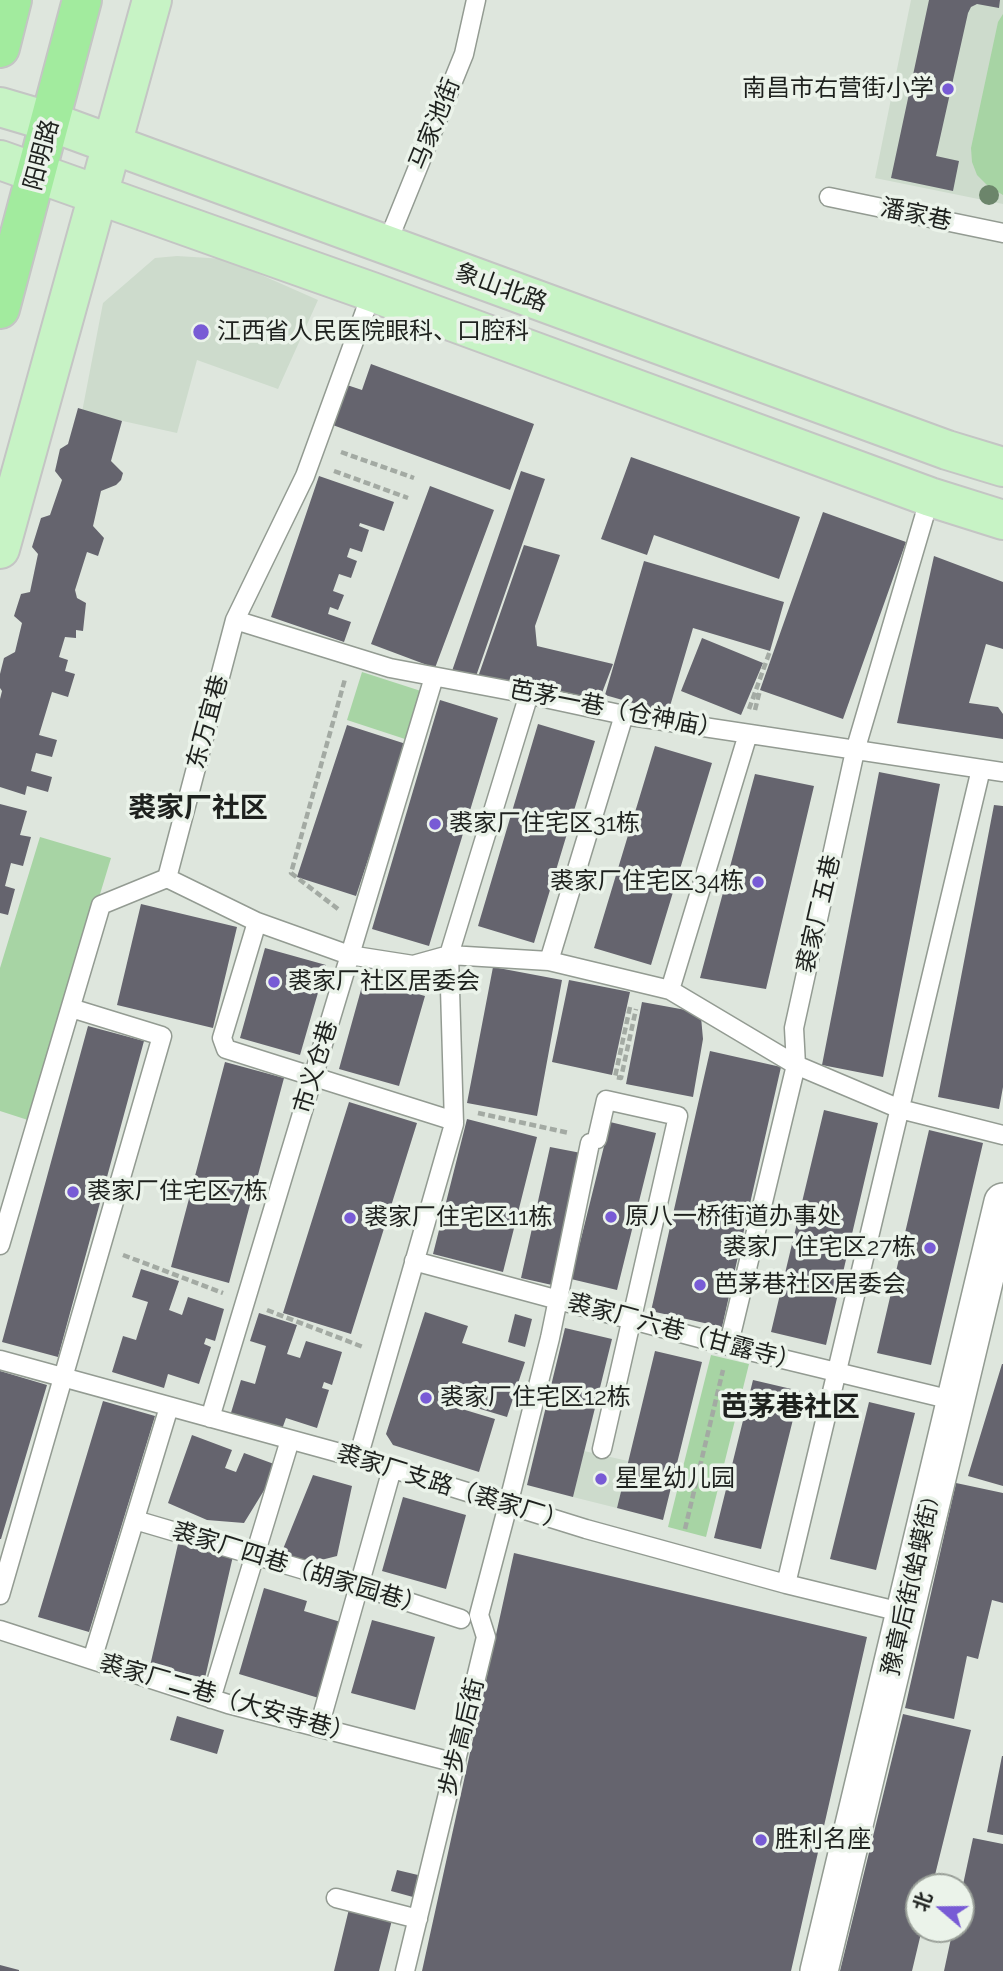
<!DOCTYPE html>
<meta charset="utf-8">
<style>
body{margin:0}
#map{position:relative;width:1003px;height:1971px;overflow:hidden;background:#dee6dd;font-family:Raleway,"Noto Sans SC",sans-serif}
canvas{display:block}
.north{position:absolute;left:905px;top:1873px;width:70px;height:70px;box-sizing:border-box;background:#ebf3ea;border:2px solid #999f98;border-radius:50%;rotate:290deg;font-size:19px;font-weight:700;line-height:28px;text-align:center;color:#1e211e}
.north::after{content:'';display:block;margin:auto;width:24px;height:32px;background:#785bd5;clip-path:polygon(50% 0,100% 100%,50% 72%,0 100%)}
</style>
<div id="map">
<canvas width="1003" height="1971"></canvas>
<div class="north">北</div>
</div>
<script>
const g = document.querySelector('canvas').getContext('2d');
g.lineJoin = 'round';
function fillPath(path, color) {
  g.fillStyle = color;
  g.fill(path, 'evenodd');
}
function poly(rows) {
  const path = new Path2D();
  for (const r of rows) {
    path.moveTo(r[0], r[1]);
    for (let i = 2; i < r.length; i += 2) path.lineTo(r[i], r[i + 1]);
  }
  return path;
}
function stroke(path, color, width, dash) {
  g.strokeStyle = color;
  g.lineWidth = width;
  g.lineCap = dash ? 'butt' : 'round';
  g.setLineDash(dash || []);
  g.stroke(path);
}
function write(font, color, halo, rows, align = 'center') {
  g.font = font + ' Raleway,"Noto Sans SC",sans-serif';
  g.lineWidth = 7;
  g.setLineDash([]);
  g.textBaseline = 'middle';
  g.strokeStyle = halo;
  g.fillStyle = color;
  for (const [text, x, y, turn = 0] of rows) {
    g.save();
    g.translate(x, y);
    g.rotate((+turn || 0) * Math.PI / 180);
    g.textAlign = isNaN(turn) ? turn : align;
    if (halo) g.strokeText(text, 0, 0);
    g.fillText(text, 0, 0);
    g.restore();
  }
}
const built = poly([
 [911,0,1003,0,1003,204,875,178],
 [177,256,225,259,318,300,278,389,197,360,177,433,82,412,103,303,155,258],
 [584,1451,628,1461,617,1508,573,1497]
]);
const green = poly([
 [1003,14,1003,195,988,186,977,175,972,162,971,148,998,22],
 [362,672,424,692,408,740,347,720],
 [40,837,111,858,31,1121,0,1111,0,968],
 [711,1355,749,1364,706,1537,668,1527]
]);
const building = poly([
 [929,0,1000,0,999,8,977,4,971,7,968,13,936,156,959,161,953,191,891,178],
 [371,364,534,424,510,490,330,424,344,384,362,390],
 [78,408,122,421,111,461,123,473,121,480,116,485,101,491,93,526,104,538,98,556,87,552,75,590,77,598,86,603,83,631,76,630,76,638,65,637,59,657,68,660,65,671,75,674,68,697,52,692,39,735,57,740,52,757,36,753,31,771,52,777,48,792,27,786,25,795,0,787,0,699,2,691,0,688,0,674,4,658,15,652,22,623,14,616,21,594,30,592,38,554,32,547,41,518,50,515,62,480,55,471,60,449,68,444],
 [631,457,800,517,779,579,654,535,647,555,601,539],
 [521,471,545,479,475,679,452,671],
 [319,476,394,502,384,531,360,523,359,526,369,530,362,552,350,548,347,557,357,561,351,578,339,574,333,591,344,595,338,610,330,607,328,614,351,622,344,642,271,617],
 [430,486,494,510,435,668,371,644],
 [823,512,906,542,843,719,760,690],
 [524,545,560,555,535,626,537,646,613,664,597,706,478,677],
 [934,556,1003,582,1003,649,986,644,969,703,998,707,1003,714,1003,739,897,723],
 [644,561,784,602,770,651,693,628,668,713,605,695],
 [702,638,763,663,741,715,681,691],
 [440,700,498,718,429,946,372,929],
 [538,724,595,741,534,943,478,926],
 [347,725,406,744,356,896,297,877],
 [655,746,712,763,651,965,594,948],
 [879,772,940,784,883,1077,822,1065],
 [755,774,814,786,766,989,700,978],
 [0,804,27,811,20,835,31,837,23,866,11,863,5,886,15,889,8,915,0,913],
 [994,805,1003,806,1003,1087,999,1109,938,1097],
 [141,904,237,927,213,1028,117,1005],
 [265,948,326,965,300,1055,240,1038],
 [493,967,562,980,537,1116,467,1103],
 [364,979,425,996,399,1086,339,1069],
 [569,980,630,992,612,1075,552,1062],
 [642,1002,686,1010,701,1017,703,1039,693,1097,626,1084],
 [88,1026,144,1041,58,1357,2,1342],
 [710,1051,781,1067,722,1327,651,1311],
 [225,1062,284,1078,229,1283,171,1267],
 [349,1102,417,1123,351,1334,283,1313],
 [824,1110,878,1123,826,1345,771,1332],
 [467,1119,537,1137,503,1272,433,1254],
 [610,1122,656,1133,617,1290,571,1279],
 [929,1130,983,1143,931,1365,877,1353],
 [550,1147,581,1153,552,1285,521,1278],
 [141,1269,179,1281,169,1310,182,1315,188,1297,224,1309,215,1341,206,1338,204,1344,211,1347,199,1384,168,1374,164,1388,112,1372,123,1336,136,1340,148,1302,132,1297],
 [425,1312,468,1326,462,1343,525,1362,507,1417,467,1405,472,1390,458,1386,452,1406,495,1419,479,1472,393,1445,386,1434],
 [259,1313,297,1325,287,1354,300,1358,306,1341,342,1352,332,1385,324,1382,322,1388,329,1390,317,1428,286,1418,281,1432,230,1416,241,1380,255,1384,266,1346,250,1341],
 [515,1314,532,1319,525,1347,508,1342],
 [565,1328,612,1339,573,1497,527,1485],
 [655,1351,702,1362,663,1520,617,1508],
 [1002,1364,1003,1364,1003,1486,968,1476],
 [0,1371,47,1385,1,1539,0,1539],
 [753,1380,800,1391,761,1549,714,1538],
 [103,1401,155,1416,89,1632,38,1617],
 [869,1402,915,1413,876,1570,830,1559],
 [192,1435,232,1450,225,1468,236,1472,244,1453,274,1464,271,1479,244,1523,207,1520,168,1503],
 [313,1475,352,1486,337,1556,309,1563,281,1554],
 [956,1483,1003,1493,1003,1603,992,1600,978,1659,967,1656,954,1719,905,1708],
 [403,1497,466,1515,446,1589,382,1571],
 [178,1544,233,1556,205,1678,150,1666],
 [514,1553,867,1637,791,1971,422,1971],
 [264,1588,307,1601,304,1611,344,1623,322,1699,239,1674],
 [372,1620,435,1637,415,1710,351,1693],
 [903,1714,971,1730,932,1887,919,1887,919,1929,922,1929,912,1971,840,1971],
 [177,1716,224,1730,217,1754,170,1740],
 [1002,1756,1003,1756,1003,1835,987,1832],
 [973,1838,1003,1844,1003,1971,944,1971,953,1929,961,1929,961,1894],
 [397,1870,418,1875,413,1897,391,1891],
 [349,1909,392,1920,379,1971,334,1971],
 [0,1965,19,1970,19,1971,0,1971]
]);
const path = poly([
 [341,452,414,478],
 [334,471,408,498],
 [749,709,770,651],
 [755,710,760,690],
 [338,909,291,873,345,679],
 [630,1007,615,1077,621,1078,636,1009],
 [478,1113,569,1133],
 [123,1255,223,1293],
 [267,1310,363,1347],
 [685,1529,723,1370]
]);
const lane = poly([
 [829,197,1003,233],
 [386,246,464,54,476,0],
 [235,620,390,668,512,691,624,715,1003,772],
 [167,878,257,922,349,955,413,965,449,955,549,961,670,990,796,1065,900,1109,1003,1135],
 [257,922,222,1038,226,1049,454,1121],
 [549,961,624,715],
 [670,990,748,734],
 [597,1139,606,1100,678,1116,602,1449],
 [0,1245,101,905,167,878,235,620,305,476,372,292],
 [414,1261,729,1346,956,1401],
 [731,1335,796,1065,794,1028,855,751,930,497],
 [0,1360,358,1458,586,1529,786,1584,905,1613],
 [210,1418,434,677],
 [358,1458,454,1124,449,955,529,694],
 [135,1520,359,1586,461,1619],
 [786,1584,981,769],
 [0,1595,162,1036,71,1008],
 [0,1630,228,1704,456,1763],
 [92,1660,169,1407],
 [211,1699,290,1440],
 [319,1727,392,1469],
 [336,1898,418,1919],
 [405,1971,486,1637,479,1615,508,1505,550,1338,590,1143]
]);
const street = poly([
 [819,1971,1003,1202]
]);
const primary = poly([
 [0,107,51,122,947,450,1003,467],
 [0,160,372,292,930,497,1003,520],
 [0,549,152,0]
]);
const highway = poly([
 [0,48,12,0],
 [0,309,82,0]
]);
const trees = [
 [989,195]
];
const markers = [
 [948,89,7,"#785bd5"],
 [201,332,9,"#785bd5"],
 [435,824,7,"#785bd5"],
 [758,882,7,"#785bd5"],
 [274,982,7,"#785bd5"],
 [73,1192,7,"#785bd5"],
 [611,1217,7,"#785bd5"],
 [350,1218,7,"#785bd5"],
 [930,1248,7,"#785bd5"],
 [700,1285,7,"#785bd5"],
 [426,1398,7,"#785bd5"],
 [601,1479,7,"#785bd5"],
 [761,1840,7,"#785bd5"]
];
const poiNames = [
 ["南昌市右营街小学",934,89,"right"],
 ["江西省人民医院眼科、口腔科",217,332],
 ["裘家厂住宅区31栋",449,824],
 ["裘家厂住宅区34栋",744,882,"right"],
 ["裘家厂社区居委会",288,982],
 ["裘家厂住宅区7栋",87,1192],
 ["原八一桥街道办事处",625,1217],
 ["裘家厂住宅区11栋",364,1218],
 ["裘家厂住宅区27栋",916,1248,"right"],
 ["芭茅巷社区居委会",714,1285],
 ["裘家厂住宅区12栋",440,1398],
 ["星星幼儿园",615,1479],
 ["胜利名座",775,1840]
];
const streetNames = [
 ["马家池街",435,124,-68],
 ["阳明路",42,155,-75],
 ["潘家巷",916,215,12],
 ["象山北路",501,288,20],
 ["芭茅一巷（仓神庙）",616,710,11],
 ["东万宜巷",208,722,-75],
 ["裘家厂五巷",819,914,-77],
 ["市义仓巷",316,1067,-73],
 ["裘家厂六巷（甘露寺）",684,1333,15],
 ["裘家厂支路（裘家厂）",452,1488,17],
 ["裘家厂四巷（胡家园巷）",299,1569,17],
 ["豫章后街(蛤蟆街)",911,1587,-77],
 ["裘家厂二巷（大安寺巷）",227,1699,16],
 ["步步高后街",462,1737,-76]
];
const quarterNames = [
 ["裘家厂社区",198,809],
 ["芭茅巷社区",790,1408]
];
fillPath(built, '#cddbcc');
fillPath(green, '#a7d4a4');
fillPath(building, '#65646e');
stroke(lane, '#939b92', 21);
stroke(street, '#939b92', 40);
stroke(primary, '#c4c5c4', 42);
stroke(highway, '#c4c5c4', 42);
stroke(path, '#a3aaa3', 4.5, [7, 3.5]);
stroke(lane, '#fff', 18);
stroke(street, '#fff', 37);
stroke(primary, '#c7f3c5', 38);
stroke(highway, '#a2eb9e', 38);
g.fillStyle = '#6c856b';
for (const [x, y] of trees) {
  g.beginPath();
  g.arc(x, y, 10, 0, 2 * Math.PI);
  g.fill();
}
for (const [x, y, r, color] of markers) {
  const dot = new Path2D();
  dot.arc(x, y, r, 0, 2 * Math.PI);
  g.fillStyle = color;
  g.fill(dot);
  stroke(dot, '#ebf3ea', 2.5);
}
write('24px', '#1e211e', '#ebf3ea', poiNames, 'left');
write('24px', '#1e211e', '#ebf3ea', streetNames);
write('bold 28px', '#1e211e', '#ebf3ea', quarterNames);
</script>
